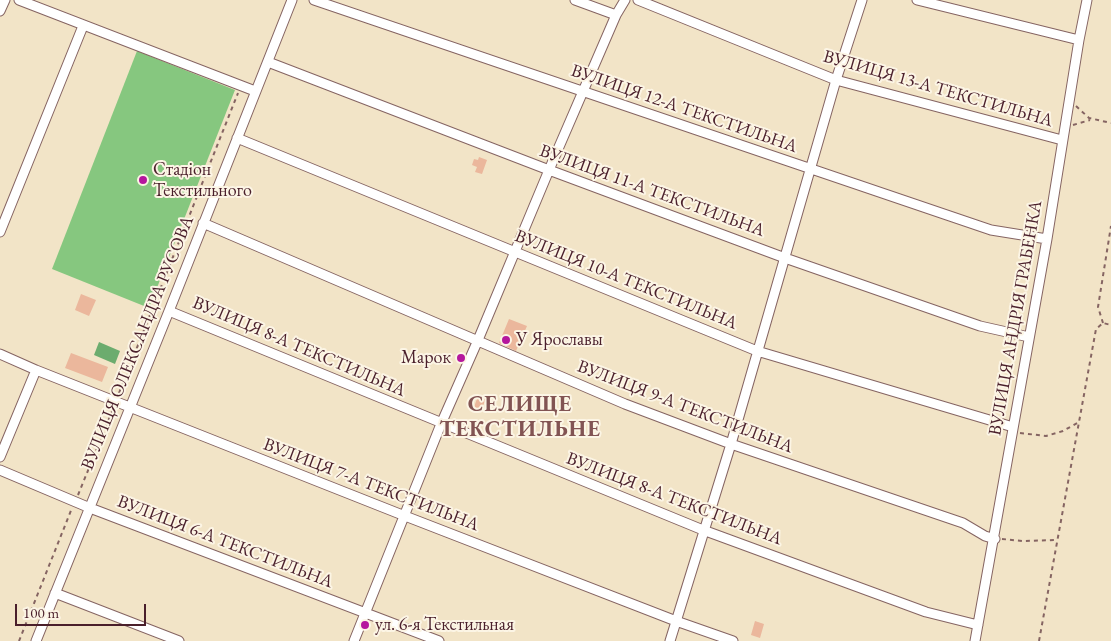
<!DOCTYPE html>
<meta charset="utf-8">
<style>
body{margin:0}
#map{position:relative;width:1111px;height:641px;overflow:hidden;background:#f2e4c7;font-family:"EB Garamond",serif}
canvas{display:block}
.scale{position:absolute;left:15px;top:604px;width:131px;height:22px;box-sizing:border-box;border:2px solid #4a1f2b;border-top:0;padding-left:6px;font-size:15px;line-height:18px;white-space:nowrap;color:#4a1f2b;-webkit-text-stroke:4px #fcf5e5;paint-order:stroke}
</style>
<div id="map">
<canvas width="1111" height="641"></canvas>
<div class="scale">100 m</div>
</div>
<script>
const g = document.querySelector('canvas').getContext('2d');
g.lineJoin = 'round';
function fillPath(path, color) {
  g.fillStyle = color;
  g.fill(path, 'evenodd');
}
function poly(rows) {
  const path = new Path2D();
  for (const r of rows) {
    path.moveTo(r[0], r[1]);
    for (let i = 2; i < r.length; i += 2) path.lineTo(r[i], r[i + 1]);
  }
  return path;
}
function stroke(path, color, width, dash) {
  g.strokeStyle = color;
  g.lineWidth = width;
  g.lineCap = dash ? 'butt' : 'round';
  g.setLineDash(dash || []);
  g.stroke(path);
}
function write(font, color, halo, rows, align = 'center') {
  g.font = font + ' "EB Garamond",serif';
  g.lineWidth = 4;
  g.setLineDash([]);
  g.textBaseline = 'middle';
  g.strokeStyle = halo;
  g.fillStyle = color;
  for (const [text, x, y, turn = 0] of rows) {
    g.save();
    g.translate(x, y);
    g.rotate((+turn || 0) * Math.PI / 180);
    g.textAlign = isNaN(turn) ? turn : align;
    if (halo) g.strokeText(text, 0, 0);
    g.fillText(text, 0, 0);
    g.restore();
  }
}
const green = poly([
 [137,51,235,90,149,308,52,269]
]);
const forest = poly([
 [99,342,120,351,115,364,94,355]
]);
const building = poly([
 [479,157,487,160,482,174,475,172,477,167,472,165,474,159,478,160],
 [81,294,96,300,89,316,75,310],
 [509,319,527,326,516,351,499,343],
 [71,353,108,367,102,382,65,368],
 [478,396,486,399,481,410,474,407],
 [755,621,764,624,760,638,751,635]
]);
const path = poly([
 [1076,106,1089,118,1111,123],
 [1073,125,1090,120],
 [1103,323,1098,307,1111,226],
 [119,393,238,93],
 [1020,433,1046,436,1063,431,1079,422],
 [78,495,113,409],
 [1002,539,1023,541,1057,540],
 [19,641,72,508],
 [1039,641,1096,329,1103,323,1111,325]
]);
const minor = poly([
 [19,0,255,91],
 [314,0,991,230,1047,239],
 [575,0,616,15],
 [638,0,836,80,1062,140],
 [917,0,1079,40],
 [0,11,5,0],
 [268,62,549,170,785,258,980,326,1029,337],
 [237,138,757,351,1013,427],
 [203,223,625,404,731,444,963,523,985,536,995,539],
 [0,232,83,26],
 [169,311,703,530,926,612,978,625],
 [0,354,36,370,405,516,676,621,733,641],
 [0,457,36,370],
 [0,470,90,508,439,641],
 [55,593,179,641],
 [36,641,169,311,292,0],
 [354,641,441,424,478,340,549,170,616,15,625,0],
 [670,641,731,444,836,80,862,0],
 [975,641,1047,239,1079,40,1087,0]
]);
const markers = [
 [143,180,5,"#b5179e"],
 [506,340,5,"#b5179e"],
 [461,358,5,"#b5179e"],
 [365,625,5,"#b5179e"]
];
const streetNames = [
 ["ВУЛИЦЯ 13-А ТЕКСТИЛЬНА",938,89,16],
 ["ВУЛИЦЯ 12-А ТЕКСТИЛЬНА",684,109,19],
 ["ВУЛИЦЯ 11-А ТЕКСТИЛЬНА",652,191,20],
 ["ВУЛИЦЯ 10-А ТЕКСТИЛЬНА",626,280,22],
 ["ВУЛИЦЯ АНДРІЯ ГРАБЕНКА",1016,318,-80],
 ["ВУЛИЦЯ ОЛЕКСАНДРА РУСОВА",138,343,-68],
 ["ВУЛИЦЯ 8-А ТЕКСТИЛЬНА",299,347,23],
 ["ВУЛИЦЯ 9-А ТЕКСТИЛЬНА",685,407,21],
 ["ВУЛИЦЯ 7-А ТЕКСТИЛЬНА",371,485,21],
 ["ВУЛИЦЯ 8-А ТЕКСТИЛЬНА",674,499,21],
 ["ВУЛИЦЯ 6-А ТЕКСТИЛЬНА",225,542,21]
];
const poiNames = [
 ["Стадіон",153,170],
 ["Текстильного",153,191],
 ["У Ярославы",516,340],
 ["Марок",451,358,"right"],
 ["ул. 6-я Текстильная",375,625]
];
const districtNames = [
 ["СЕЛИЩЕ",520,405],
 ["ТЕКСТИЛЬНЕ",520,430]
];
fillPath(green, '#86c77f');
fillPath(forest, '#6cac6e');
fillPath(building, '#ebb79c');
stroke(minor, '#856462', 11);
stroke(path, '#856462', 2, [4, 4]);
stroke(minor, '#fff', 9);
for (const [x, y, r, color] of markers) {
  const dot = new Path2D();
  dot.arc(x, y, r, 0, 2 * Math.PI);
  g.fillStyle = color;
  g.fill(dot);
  stroke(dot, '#fcf5e5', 2);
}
write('18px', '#4a1f2b', '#fcf5e5', streetNames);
write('18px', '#4a1f2b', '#fcf5e5', poiNames, 'left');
g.letterSpacing = '1px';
write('bold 22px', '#825453', '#fcf5e5', districtNames);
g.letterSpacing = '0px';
</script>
